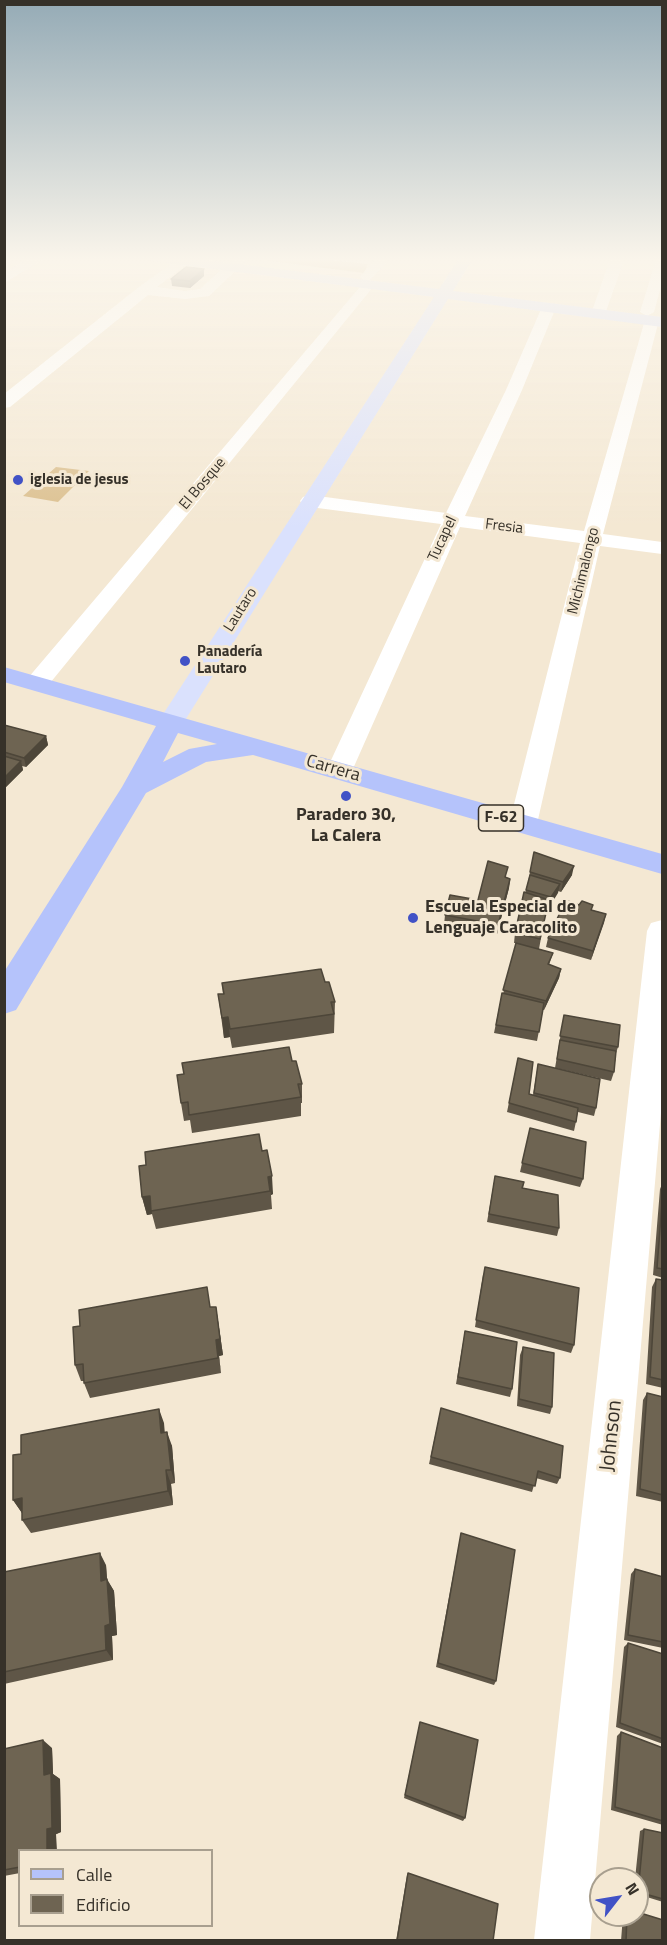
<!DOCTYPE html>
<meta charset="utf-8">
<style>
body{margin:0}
#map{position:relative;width:667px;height:1945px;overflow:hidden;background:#f4e8d3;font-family:"Titillium Web",sans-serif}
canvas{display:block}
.frame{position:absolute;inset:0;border:6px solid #363129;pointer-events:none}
.legend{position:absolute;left:18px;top:1849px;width:195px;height:78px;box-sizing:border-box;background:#f4e8d3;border:2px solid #a89f8f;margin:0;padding:8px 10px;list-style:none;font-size:18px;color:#363129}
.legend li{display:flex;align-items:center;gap:12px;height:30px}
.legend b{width:30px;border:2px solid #a89f8f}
.north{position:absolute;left:589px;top:1867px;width:60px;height:60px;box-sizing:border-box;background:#f4e8d3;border:2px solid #a89f8f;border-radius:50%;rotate:59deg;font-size:16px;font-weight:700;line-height:24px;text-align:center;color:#363129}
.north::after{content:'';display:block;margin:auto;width:21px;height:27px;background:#4152c6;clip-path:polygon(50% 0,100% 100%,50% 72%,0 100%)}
</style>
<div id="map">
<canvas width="667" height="1945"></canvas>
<div class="frame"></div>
<ul class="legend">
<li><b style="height:8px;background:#b5c3fb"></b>Calle</li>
<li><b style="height:16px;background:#6e6452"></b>Edificio</li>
</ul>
<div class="north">N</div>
</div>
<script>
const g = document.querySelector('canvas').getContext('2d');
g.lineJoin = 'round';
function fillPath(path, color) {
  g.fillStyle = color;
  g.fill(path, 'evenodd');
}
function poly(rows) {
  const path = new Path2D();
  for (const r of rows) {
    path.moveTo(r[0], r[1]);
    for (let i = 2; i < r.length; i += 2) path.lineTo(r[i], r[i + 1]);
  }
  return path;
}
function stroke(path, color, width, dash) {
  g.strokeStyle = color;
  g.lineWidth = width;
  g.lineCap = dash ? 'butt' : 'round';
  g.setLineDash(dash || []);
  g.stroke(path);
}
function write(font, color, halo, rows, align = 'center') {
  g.font = font + ' "Titillium Web",sans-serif';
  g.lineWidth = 6;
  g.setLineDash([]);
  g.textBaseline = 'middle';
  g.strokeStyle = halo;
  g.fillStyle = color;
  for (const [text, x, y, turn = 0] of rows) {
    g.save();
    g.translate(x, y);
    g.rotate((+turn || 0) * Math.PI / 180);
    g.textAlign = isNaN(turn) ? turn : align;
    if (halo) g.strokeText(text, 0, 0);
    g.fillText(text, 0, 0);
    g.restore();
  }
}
const green = poly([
 [239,257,302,257,368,264,364,273],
 [56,467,89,471,58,502,23,496]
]);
const street = poly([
 [31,257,47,257,4,283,4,273,31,257],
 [181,257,188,261,186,264,157,287,185,291,200,289,235,257,250,257,209,296,185,299,148,295,10,407,4,408,4,394,139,287,181,257],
 [377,257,391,257,370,280,375,284,373,287,46,688,37,690,28,688,25,683,28,678,365,281,360,277,377,257],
 [611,257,625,257,605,314,603,317,593,317,591,314,611,257],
 [657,257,662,257,662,282,654,312,647,316,640,312,657,257],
 [549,303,556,307,522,390,465,516,584,531,645,320,652,316,659,320,603,534,662,542,662,554,600,546,537,824,533,830,523,833,513,830,509,824,580,543,460,527,352,771,348,777,339,779,330,777,326,771,441,524,310,507,303,505,300,501,303,497,310,495,446,513,506,390,542,307,549,303],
 [662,920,662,1101,590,1940,534,1940,647,931,651,923,662,920]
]);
const secondary = poly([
 [144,257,182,257,439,289,460,257,474,257,453,291,662,317,662,327,448,299,184,722,180,728,171,730,162,728,158,722,434,297,151,261,144,257]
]);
const primary = poly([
 [4,667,662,854,662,874,253,755,206,762,146,793,16,1010,4,1014,4,972,122,787,156,726,4,682,4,667],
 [178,733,217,744,189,749,163,762,178,733]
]);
const wall = poly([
 [204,269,204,276,190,288,172,286,171,279],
 [4,725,46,736,48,745,26,767,22,766,23,770,4,789],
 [530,872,572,875,561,892,558,891,550,906,547,905,539,949,553,953,549,965,561,969,559,978,544,1010,543,1010,537,1041,494,1033,502,993,503,994,516,943,514,943,515,933,528,882],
 [507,878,510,879,509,888,497,934,444,925,445,915,478,900],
 [592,910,606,914,591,960,546,947,548,938],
 [325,982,335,1002,334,1033,232,1048,230,1037,224,1038,218,994,223,994,222,983],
 [564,1015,618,1047,616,1053,614,1072,611,1081,555,1068],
 [518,1058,529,1094,533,1095,538,1064,596,1108,594,1116,578,1112,574,1131,507,1112],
 [292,1061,302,1084,302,1103,301,1103,301,1116,192,1133,190,1120,184,1121,181,1103,184,1074],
 [530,1128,583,1179,580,1187,520,1172],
 [262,1151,273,1194,271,1195,272,1209,156,1229,152,1214,147,1215,142,1197],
 [495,1176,524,1182,523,1188,559,1228,557,1236,487,1222],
 [663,1182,663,1278,653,1275,660,1189],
 [483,1275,574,1345,571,1353,475,1327],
 [656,1279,663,1280,663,1388,646,1384,652,1287],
 [216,1307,223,1355,219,1356,221,1373,90,1398,84,1383,84,1381,81,1381,75,1365,80,1326],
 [465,1331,512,1389,510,1397,456,1384],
 [523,1347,552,1407,550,1414,517,1406,520,1355],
 [647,1393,663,1397,663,1502,636,1496,643,1400],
 [441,1408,560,1478,557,1484,536,1478,532,1492,429,1464],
 [164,1423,164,1432,172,1446,175,1483,171,1484,173,1505,31,1533,22,1520,22,1513,13,1500],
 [461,1533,496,1681,494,1685,436,1667],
 [106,1565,107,1580,114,1591,117,1635,112,1636,113,1660,4,1684,4,1572],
 [635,1569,663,1577,663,1648,624,1640,631,1574],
 [628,1643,663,1654,663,1744,616,1727,624,1647],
 [420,1722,465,1818,463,1821,404,1798],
 [621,1732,663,1748,663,1825,611,1810,617,1736],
 [52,1748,53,1774,60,1779,61,1832,20,1851,20,1873,4,1876,4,1749],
 [644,1829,663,1833,663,1902,637,1894,637,1879,635,1879,640,1831],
 [408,1873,493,1941,396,1941,407,1875],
 [623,1915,637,1915,663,1941,621,1941]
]);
const shadedWall = poly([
 [204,269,204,276,190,288,190,281],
 [46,736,48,745,26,767,24,758],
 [21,761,23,770,4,789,4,778],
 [574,866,572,875,561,892,563,882],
 [510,879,509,888,497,934,498,925],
 [560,884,558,893,550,906,551,897],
 [606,914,604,923,591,960,593,951],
 [561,969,559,978,544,1010,546,1001],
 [228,1017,230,1037,224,1038,222,1018],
 [272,1176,273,1194,271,1195,268,1177],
 [150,1196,152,1214,147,1215,142,1197],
 [216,1307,223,1355,219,1356,221,1373,216,1340],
 [159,1409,164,1423,166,1447,161,1433],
 [167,1432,172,1446,175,1483,171,1470],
 [166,1470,171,1484,173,1505,168,1491],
 [22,1498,31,1512,22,1513,13,1500],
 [100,1553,106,1565,108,1592,101,1581],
 [107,1579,114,1591,117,1635,112,1636,113,1660,106,1650,105,1626],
 [43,1740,52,1748,53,1774,60,1779,61,1832,56,1834,57,1851,47,1851]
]);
const building = poly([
 [186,267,204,269,190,281,171,279,186,267],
 [4,725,46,736,24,758,4,752,4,725],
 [4,756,21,761,4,778,4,756],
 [534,852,574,866,563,882,530,872,534,852],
 [488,861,508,867,505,877,510,879,498,925,445,915,450,895,478,900,488,861],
 [530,875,560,884,551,897,526,890,530,875],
 [524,892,549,900,540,939,515,933,524,892],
 [566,900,579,905,582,901,593,905,591,910,606,914,593,951,548,938,566,900],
 [516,943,553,953,548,964,561,969,546,1001,503,990,516,943],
 [321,969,325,982,329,982,335,1002,331,1002,334,1014,230,1029,228,1017,222,1018,218,994,224,994,222,983,321,969],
 [502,993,544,1003,539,1032,496,1025,502,993],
 [564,1015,620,1025,618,1047,560,1036,564,1015],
 [560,1040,616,1051,614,1072,557,1059,560,1040],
 [289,1047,292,1061,296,1061,302,1084,298,1084,301,1097,189,1115,188,1102,181,1103,177,1075,184,1074,182,1063,289,1047],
 [518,1058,533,1062,529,1094,578,1108,576,1122,509,1103,518,1058],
 [538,1064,600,1079,596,1108,534,1093,538,1064],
 [530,1128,586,1142,583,1179,522,1163,530,1128],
 [259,1134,262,1151,267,1150,272,1176,268,1177,270,1191,151,1211,150,1196,142,1197,139,1166,146,1165,145,1152,259,1134],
 [495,1176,524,1182,522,1188,558,1195,559,1228,489,1214,495,1176],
 [663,1190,663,1269,657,1268,663,1190],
 [485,1267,579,1288,574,1345,476,1320,485,1267],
 [656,1279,663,1280,663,1380,650,1377,656,1279],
 [207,1287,210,1307,216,1307,220,1339,216,1340,218,1358,84,1383,83,1364,75,1365,73,1327,80,1326,79,1310,207,1287],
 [465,1331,517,1342,512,1389,458,1377,465,1331],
 [523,1347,554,1353,552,1407,519,1399,523,1347],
 [647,1393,663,1397,663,1495,640,1489,647,1393],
 [441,1408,563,1446,560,1478,538,1471,535,1486,431,1457,441,1408],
 [159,1409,161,1433,167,1432,171,1470,166,1470,168,1491,22,1520,22,1498,13,1500,13,1455,21,1454,21,1435,159,1409],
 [461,1533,515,1550,496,1681,438,1663,461,1533],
 [100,1553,101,1581,107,1579,110,1624,105,1626,106,1650,4,1672,4,1572,100,1553],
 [635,1569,663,1577,663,1642,628,1635,635,1569],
 [628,1643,663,1654,663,1739,620,1723,628,1643],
 [420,1722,478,1740,465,1818,405,1795,420,1722],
 [621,1732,663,1748,663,1821,615,1807,621,1732],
 [43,1740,44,1775,51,1773,52,1828,47,1829,47,1851,20,1851,20,1867,4,1870,4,1749,43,1740],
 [644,1829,663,1833,663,1899,638,1892,644,1829],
 [408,1873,498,1904,493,1941,397,1941,408,1873],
 [637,1912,663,1920,663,1941,626,1941,627,1915,637,1915,637,1912]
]);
const markers = [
 [18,480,6,"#4152c6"],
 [185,661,6,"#4152c6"],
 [346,796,6,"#4152c6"],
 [413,918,6,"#4152c6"]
];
const farPoinames = [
 ["iglesia de jesus",30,480],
 ["Panadería",197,652],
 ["Lautaro",197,669]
];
const farStreetnames = [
 ["El Bosque",203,484,-50],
 ["Fresia",504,527,7],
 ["Tucapel",443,539,-65],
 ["Michimalongo",584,571,-76],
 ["Lautaro",241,610,-58]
];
const shields = [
 [501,818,45]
];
const shieldNames = [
 ["F-62",501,818]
];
const streetNames = [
 ["Carrera",333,769,16]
];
const poiNames = [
 ["Paradero 30,",346,816],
 ["La Calera",346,837],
 ["Escuela Especial de",425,908,"left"],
 ["Lenguaje Caracolito",425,929,"left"]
];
const nearStreetnames = [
 ["Johnson",612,1436,-84]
];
fillPath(green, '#dbbf8e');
fillPath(street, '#fff');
fillPath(secondary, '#dae1fd');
fillPath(primary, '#b5c3fb');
fillPath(wall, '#5f5647');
fillPath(shadedWall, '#4d4639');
fillPath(building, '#6e6452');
stroke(building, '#4d4639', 1.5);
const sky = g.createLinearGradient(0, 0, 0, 529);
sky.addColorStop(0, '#95abb6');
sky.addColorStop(0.49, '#faf5eb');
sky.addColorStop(1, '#faf5eb00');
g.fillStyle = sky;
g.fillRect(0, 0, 667, 529);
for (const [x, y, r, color] of markers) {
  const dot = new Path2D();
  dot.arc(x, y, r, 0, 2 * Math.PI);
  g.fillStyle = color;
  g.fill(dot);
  stroke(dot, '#f4e8d3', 2);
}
write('bold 15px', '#363129', '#f4e8d3', farPoinames, 'left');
write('15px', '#363129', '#f4e8d3', farStreetnames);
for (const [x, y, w] of shields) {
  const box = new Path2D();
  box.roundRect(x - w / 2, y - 13, w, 26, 4.5);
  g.fillStyle = '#f4e8d3';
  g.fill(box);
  stroke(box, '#363129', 1.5);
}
write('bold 16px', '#363129', null, shieldNames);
write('18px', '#363129', '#f4e8d3', streetNames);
write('bold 18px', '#363129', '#f4e8d3', poiNames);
write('21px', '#363129', '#f4e8d3', nearStreetnames);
</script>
